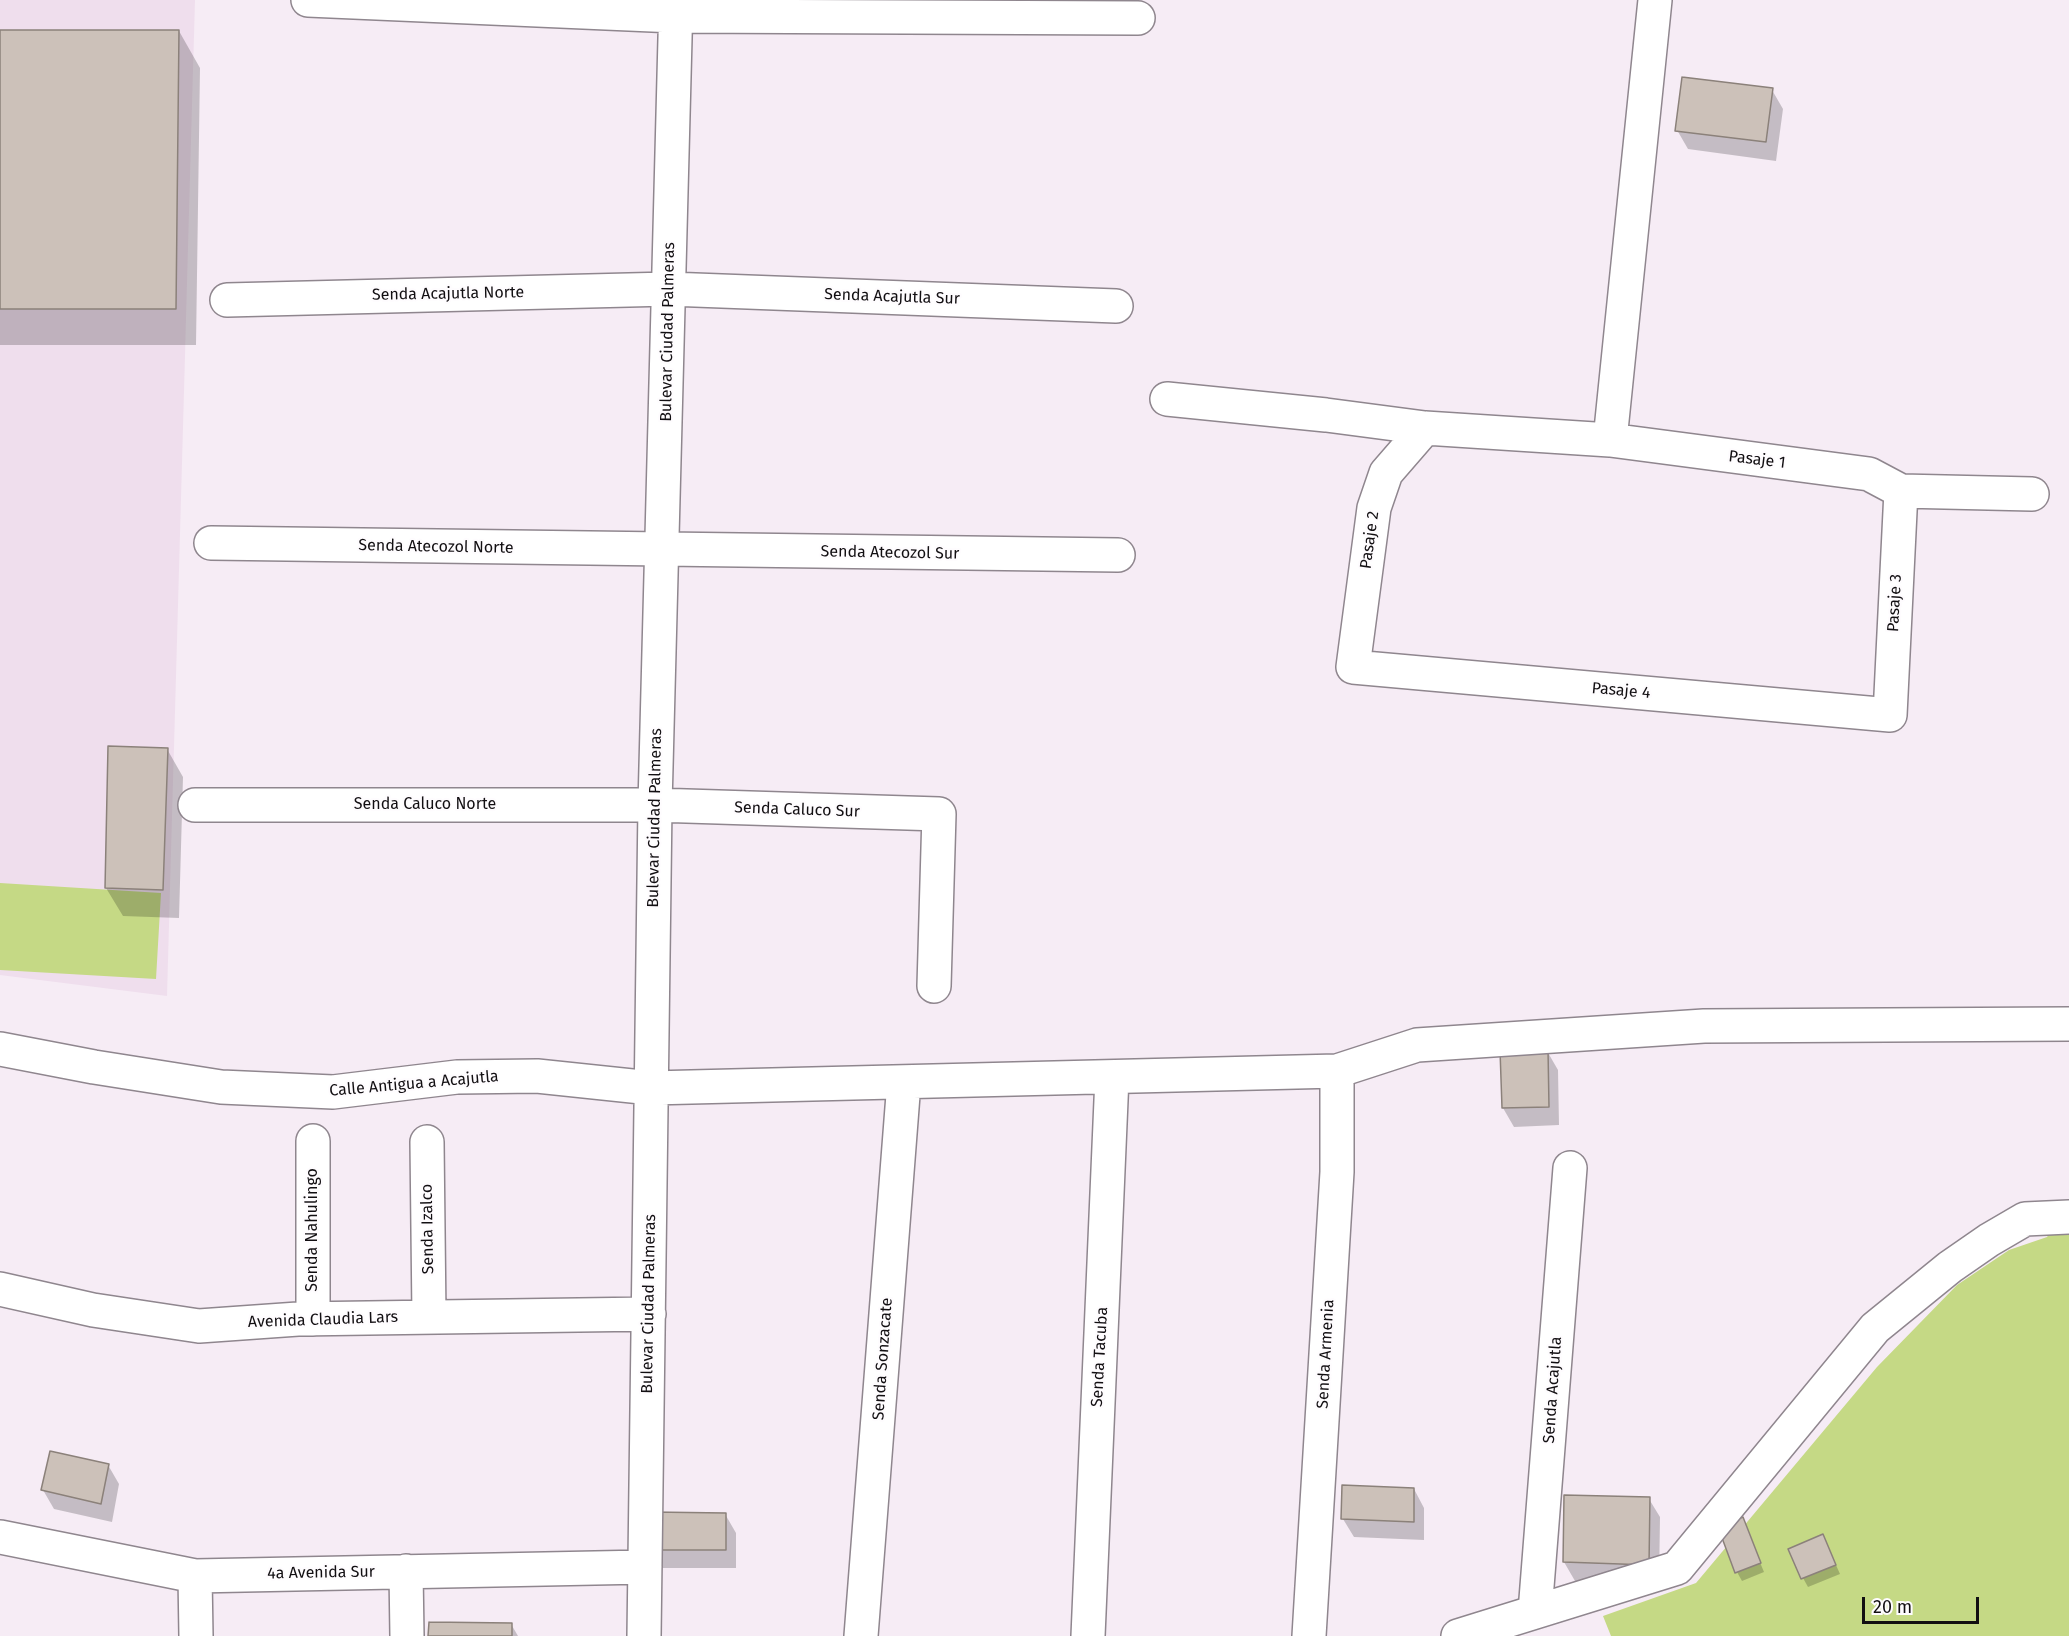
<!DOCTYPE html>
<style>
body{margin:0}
#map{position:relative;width:2069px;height:1636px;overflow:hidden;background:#f6ecf5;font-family:"Fira Sans",sans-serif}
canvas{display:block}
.scale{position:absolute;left:1862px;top:1597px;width:117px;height:27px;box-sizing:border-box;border:3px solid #120f12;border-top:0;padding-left:8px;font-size:18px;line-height:21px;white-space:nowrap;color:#120f12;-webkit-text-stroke:4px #fefcfe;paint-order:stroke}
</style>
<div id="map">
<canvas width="2069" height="1636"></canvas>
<div class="scale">20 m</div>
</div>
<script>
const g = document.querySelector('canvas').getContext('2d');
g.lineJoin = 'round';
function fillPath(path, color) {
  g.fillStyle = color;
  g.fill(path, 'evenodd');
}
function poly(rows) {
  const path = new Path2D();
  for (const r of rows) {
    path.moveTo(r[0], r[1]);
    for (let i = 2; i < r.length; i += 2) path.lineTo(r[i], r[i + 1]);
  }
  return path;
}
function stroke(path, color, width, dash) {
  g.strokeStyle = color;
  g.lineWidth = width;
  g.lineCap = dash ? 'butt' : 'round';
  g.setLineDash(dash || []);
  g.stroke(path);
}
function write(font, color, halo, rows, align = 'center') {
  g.font = font + ' "Fira Sans",sans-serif';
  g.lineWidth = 4.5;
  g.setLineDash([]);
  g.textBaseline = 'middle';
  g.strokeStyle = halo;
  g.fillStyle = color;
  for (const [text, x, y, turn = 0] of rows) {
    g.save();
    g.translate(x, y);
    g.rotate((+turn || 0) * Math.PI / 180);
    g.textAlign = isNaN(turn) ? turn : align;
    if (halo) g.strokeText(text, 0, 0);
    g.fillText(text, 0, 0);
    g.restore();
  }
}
const built = poly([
 [0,0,195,0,167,996,0,975]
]);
const green = poly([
 [0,883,161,893,156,979,0,970],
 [2069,1206,2069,1636,1611,1636,1603,1616,1696,1583,1877,1367,1957,1285,2009,1250,2047,1237]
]);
const shadow = poly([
 [179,31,200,68,196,345,0,345,0,32],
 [1772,90,1783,109,1776,161,1688,149,1677,130],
 [167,749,183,777,179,918,123,916,106,888],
 [1547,1051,1558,1070,1559,1125,1514,1127,1503,1108],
 [108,1465,119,1484,112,1522,54,1509,43,1490],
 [1414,1489,1424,1508,1424,1540,1354,1537,1343,1519],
 [1565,1497,1649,1499,1660,1517,1659,1583,1575,1581,1564,1562],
 [725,1514,736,1533,736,1568,663,1568,652,1549],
 [1742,1519,1764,1572,1742,1581,1737,1572],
 [1823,1536,1840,1574,1808,1587,1803,1578],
 [511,1624,518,1636,430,1636]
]);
const building = poly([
 [0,30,179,30,176,309,0,309,0,30],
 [1682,77,1773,88,1766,142,1675,131,1682,77],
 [108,746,168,748,163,890,105,888,108,746],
 [1548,1049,1549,1107,1502,1108,1500,1050,1548,1049],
 [50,1451,109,1464,101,1504,41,1490,50,1451],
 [1342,1485,1414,1488,1414,1522,1341,1519,1342,1485],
 [1564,1495,1650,1497,1649,1565,1563,1562,1564,1495],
 [651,1512,726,1513,726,1550,651,1550,651,1512],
 [1743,1517,1761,1563,1735,1573,1718,1527,1743,1517],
 [1823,1534,1836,1565,1801,1579,1788,1549,1823,1534],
 [429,1622,512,1623,512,1636,428,1636,429,1622]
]);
const minor = poly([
 [308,0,675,16,1138,18],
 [227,300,669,289,1116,306],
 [1167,399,1326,415,1425,428,1610,440,1869,474,1901,491,2032,494],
 [1425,428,1386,473,1374,508,1353,667,1890,715,1901,491],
 [1610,440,1655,0],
 [211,543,1118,555],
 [195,805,655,805,939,814,934,986],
 [0,1049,94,1067,221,1087,333,1092,457,1077,537,1076,651,1088,1337,1071,1417,1045,1704,1026,2069,1024],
 [427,1142,429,1317],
 [0,1289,93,1310,199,1326,298,1319,649,1314],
 [313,1319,313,1141],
 [0,1537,195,1576,645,1567],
 [406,1571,407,1636],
 [195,1576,196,1636],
 [1535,1612,1570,1168],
 [644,1636,655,805,676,0],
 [861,1636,904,1082],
 [1088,1636,1112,1077],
 [1309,1636,1337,1172,1337,1071],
 [1458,1636,1677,1568,1875,1328,1950,1267,1989,1240,2025,1219,2069,1217]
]);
const streetNames = [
 ["Senda Acajutla Norte",448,294,-1],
 ["Senda Acajutla Sur",892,297,2],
 ["Bulevar Ciudad Palmeras",668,332,-89],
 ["Pasaje 1",1757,460,7],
 ["Pasaje 2",1370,540,-82],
 ["Senda Atecozol Norte",436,547,1],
 ["Senda Atecozol Sur",890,553,1],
 ["Pasaje 3",1895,603,-87],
 ["Pasaje 4",1621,691,5],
 ["Senda Caluco Norte",425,805],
 ["Senda Caluco Sur",797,810,2],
 ["Bulevar Ciudad Palmeras",655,818,-89],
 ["Calle Antigua a Acajutla",414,1084,-5],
 ["Senda Izalco",428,1229,-91],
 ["Senda Nahulingo",313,1230,-90],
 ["Bulevar Ciudad Palmeras",649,1304,-89],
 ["Avenida Claudia Lars",323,1320,-2],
 ["Senda Armenia",1326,1354,-87],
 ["Senda Tacuba",1100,1357,-87],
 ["Senda Sonzacate",883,1359,-86],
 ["Senda Acajutla",1553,1390,-86],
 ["4a Avenida Sur",321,1573,-1]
];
fillPath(built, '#efdeed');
fillPath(green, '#c5d985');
fillPath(shadow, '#0003');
fillPath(building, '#ccc1b9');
stroke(building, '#8b817a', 1.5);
stroke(minor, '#8f868e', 36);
stroke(minor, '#fff', 33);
write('16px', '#120f12', '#fefcfe', streetNames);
</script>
